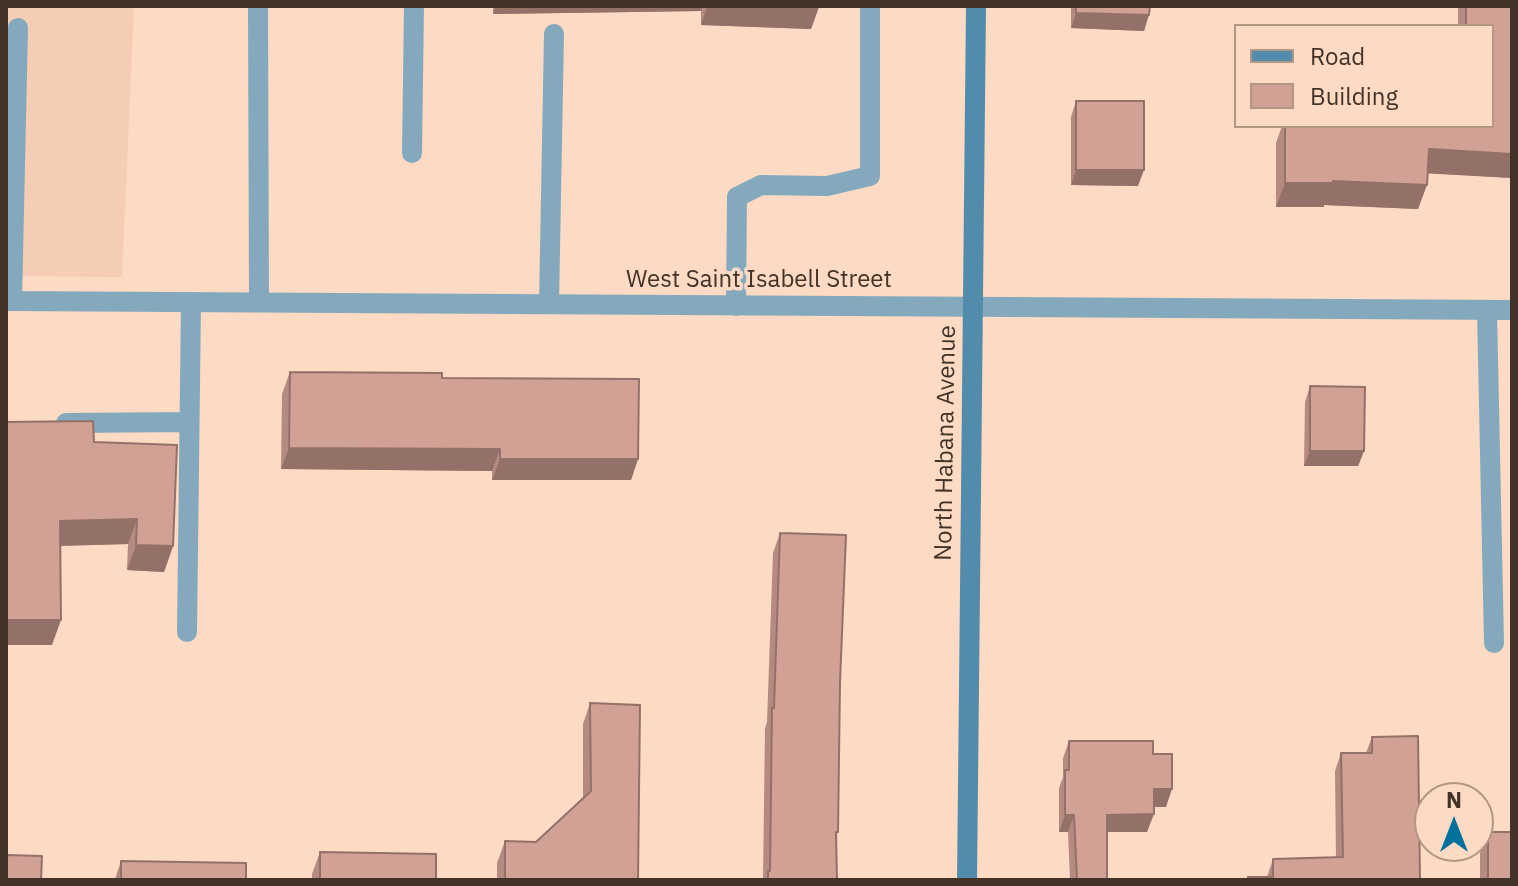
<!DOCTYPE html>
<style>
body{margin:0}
#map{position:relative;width:1518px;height:886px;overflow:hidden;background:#fcdac4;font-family:"IBM Plex Sans",sans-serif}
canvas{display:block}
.frame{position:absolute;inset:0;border:8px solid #433227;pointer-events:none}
.legend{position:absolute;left:1234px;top:24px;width:260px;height:104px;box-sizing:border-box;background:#fcdac4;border:2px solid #b29785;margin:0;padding:10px 14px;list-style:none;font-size:24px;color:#433227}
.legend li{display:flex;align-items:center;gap:16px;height:40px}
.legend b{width:40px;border:2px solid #b29785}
.north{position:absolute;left:1414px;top:782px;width:80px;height:80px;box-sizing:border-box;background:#fcdac4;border:2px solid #b29785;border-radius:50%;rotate:0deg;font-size:22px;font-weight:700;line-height:32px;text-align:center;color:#433227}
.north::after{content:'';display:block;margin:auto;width:28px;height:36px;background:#00719c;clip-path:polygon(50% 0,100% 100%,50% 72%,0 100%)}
</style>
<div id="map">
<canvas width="1518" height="886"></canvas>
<div class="frame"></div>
<ul class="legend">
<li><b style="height:10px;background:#538cab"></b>Road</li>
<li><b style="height:22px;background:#d2a196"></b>Building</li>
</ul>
<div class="north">N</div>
</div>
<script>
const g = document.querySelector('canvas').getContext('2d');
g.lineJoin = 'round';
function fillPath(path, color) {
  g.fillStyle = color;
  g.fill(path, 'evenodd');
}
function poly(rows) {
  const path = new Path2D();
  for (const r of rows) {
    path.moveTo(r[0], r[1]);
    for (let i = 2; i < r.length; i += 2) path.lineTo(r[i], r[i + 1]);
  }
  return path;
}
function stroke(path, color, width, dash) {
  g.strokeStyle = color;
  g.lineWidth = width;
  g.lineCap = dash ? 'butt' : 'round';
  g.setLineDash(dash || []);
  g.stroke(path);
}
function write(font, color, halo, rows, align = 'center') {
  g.font = font + ' "IBM Plex Sans",sans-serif';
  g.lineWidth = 7;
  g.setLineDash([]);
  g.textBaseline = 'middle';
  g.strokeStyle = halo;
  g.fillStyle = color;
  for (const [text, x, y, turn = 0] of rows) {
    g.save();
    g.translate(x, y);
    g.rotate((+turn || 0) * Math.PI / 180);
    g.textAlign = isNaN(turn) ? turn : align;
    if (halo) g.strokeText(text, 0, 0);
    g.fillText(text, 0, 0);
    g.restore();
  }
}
const built = poly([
 [6,6,134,6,122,277,6,276]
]);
const lane = poly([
 [258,6,259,302],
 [412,153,414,6],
 [12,301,18,28],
 [549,304,554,34],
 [736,306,737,197,761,185,827,186,870,176,870,6],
 [1487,310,1494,643],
 [66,423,189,422],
 [187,632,191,302]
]);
const street = poly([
 [6,301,1512,310]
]);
const secondary = poly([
 [967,880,976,6]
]);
const wall = poly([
 [493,6,819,6,811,29,701,25,701,11,493,14],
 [1071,6,1150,6,1144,31,1071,28],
 [1458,6,1512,6,1512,178,1428,173,1418,209,1324,205,1324,207,1276,207,1276,143,1282,126,1492,126,1492,26,1458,26],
 [1076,101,1138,186,1071,185,1071,117],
 [290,372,442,378,638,459,631,480,492,480,492,471,281,469,282,394],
 [1310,386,1364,451,1358,466,1304,466,1305,402],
 [6,422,94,442,173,546,164,572,127,570,128,544,60,546,52,645,6,645],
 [780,533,838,832,836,837,837,880,763,880,765,728,767,722,773,553],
 [590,703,638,880,497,880,497,863,505,841,536,842,583,798,583,724],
 [1372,737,1420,880,1247,880,1248,877,1267,877,1273,859,1336,858,1335,771,1341,753,1366,753],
 [1069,741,1153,754,1166,807,1154,807,1147,832,1107,832,1107,880,1070,880,1068,832,1059,832,1059,788,1063,777,1063,758],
 [1488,832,1512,880,1480,880,1480,853],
 [320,852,436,880,312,880,312,874],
 [121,861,246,880,115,880,116,876]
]);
const shadedWall = poly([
 [496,6,703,6,701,11,493,14],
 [707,6,785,6,819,7,811,29,701,25],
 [1076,13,1149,15,1144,31,1071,28],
 [1429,149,1512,154,1512,178,1420,173],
 [1076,170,1144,170,1138,186,1071,185],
 [1333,181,1427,185,1418,209,1324,205,1324,207,1276,207,1285,183],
 [289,448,500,449,492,471,281,469],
 [1310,451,1364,451,1358,466,1304,466],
 [500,459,638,459,631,480,492,480],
 [137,519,128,544,51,546,60,521],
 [136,545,173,546,164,572,127,570],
 [6,620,61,620,52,645,6,645],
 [1154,789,1172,789,1166,807,1147,807],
 [1154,814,1147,832,1101,832,1107,815],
 [1065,815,1074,815,1068,832,1059,832]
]);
const building = poly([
 [785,6,819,6,819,7,785,6],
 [1076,6,1150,6,1149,15,1076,13,1076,6],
 [1466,6,1512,6,1512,154,1429,149,1427,185,1333,181,1333,183,1285,183,1285,126,1492,126,1492,26,1466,26,1466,6],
 [1076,101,1144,101,1144,170,1076,170,1076,101],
 [290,372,442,373,442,378,639,379,638,459,500,459,500,449,289,448,290,372],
 [1310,386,1365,387,1364,451,1310,451,1310,386],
 [93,421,94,442,177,445,173,546,136,545,137,519,60,521,61,620,6,620,6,422,93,421],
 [780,533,846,535,840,682,838,832,836,832,837,880,768,880,768,871,770,871,772,708,774,708,780,533],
 [590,703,640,705,638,880,505,880,505,841,536,842,591,791,590,703],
 [1418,736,1420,880,1248,880,1248,877,1273,877,1273,859,1343,857,1341,753,1372,753,1372,737,1418,736],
 [1069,741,1153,741,1153,754,1172,754,1172,789,1154,789,1154,814,1107,815,1107,880,1077,880,1074,815,1065,815,1065,770,1069,770,1069,741],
 [1488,832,1512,832,1512,880,1488,880,1488,832],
 [320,852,436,854,436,880,320,880,320,852],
 [6,855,42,856,41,880,6,880,6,855],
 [121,861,246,863,246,880,121,880,121,861]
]);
const streetNames = [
 ["West Saint Isabell Street",759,280],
 ["North Habana Avenue",946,443,-89]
];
fillPath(built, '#f4cdb4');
stroke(lane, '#84a9bd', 20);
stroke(street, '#84a9bd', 20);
stroke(secondary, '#538cab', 20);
fillPath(wall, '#b58a81');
fillPath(shadedWall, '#937169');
fillPath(building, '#d2a196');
stroke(building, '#937169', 2);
write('24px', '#433227', '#fcdac4', streetNames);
</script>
